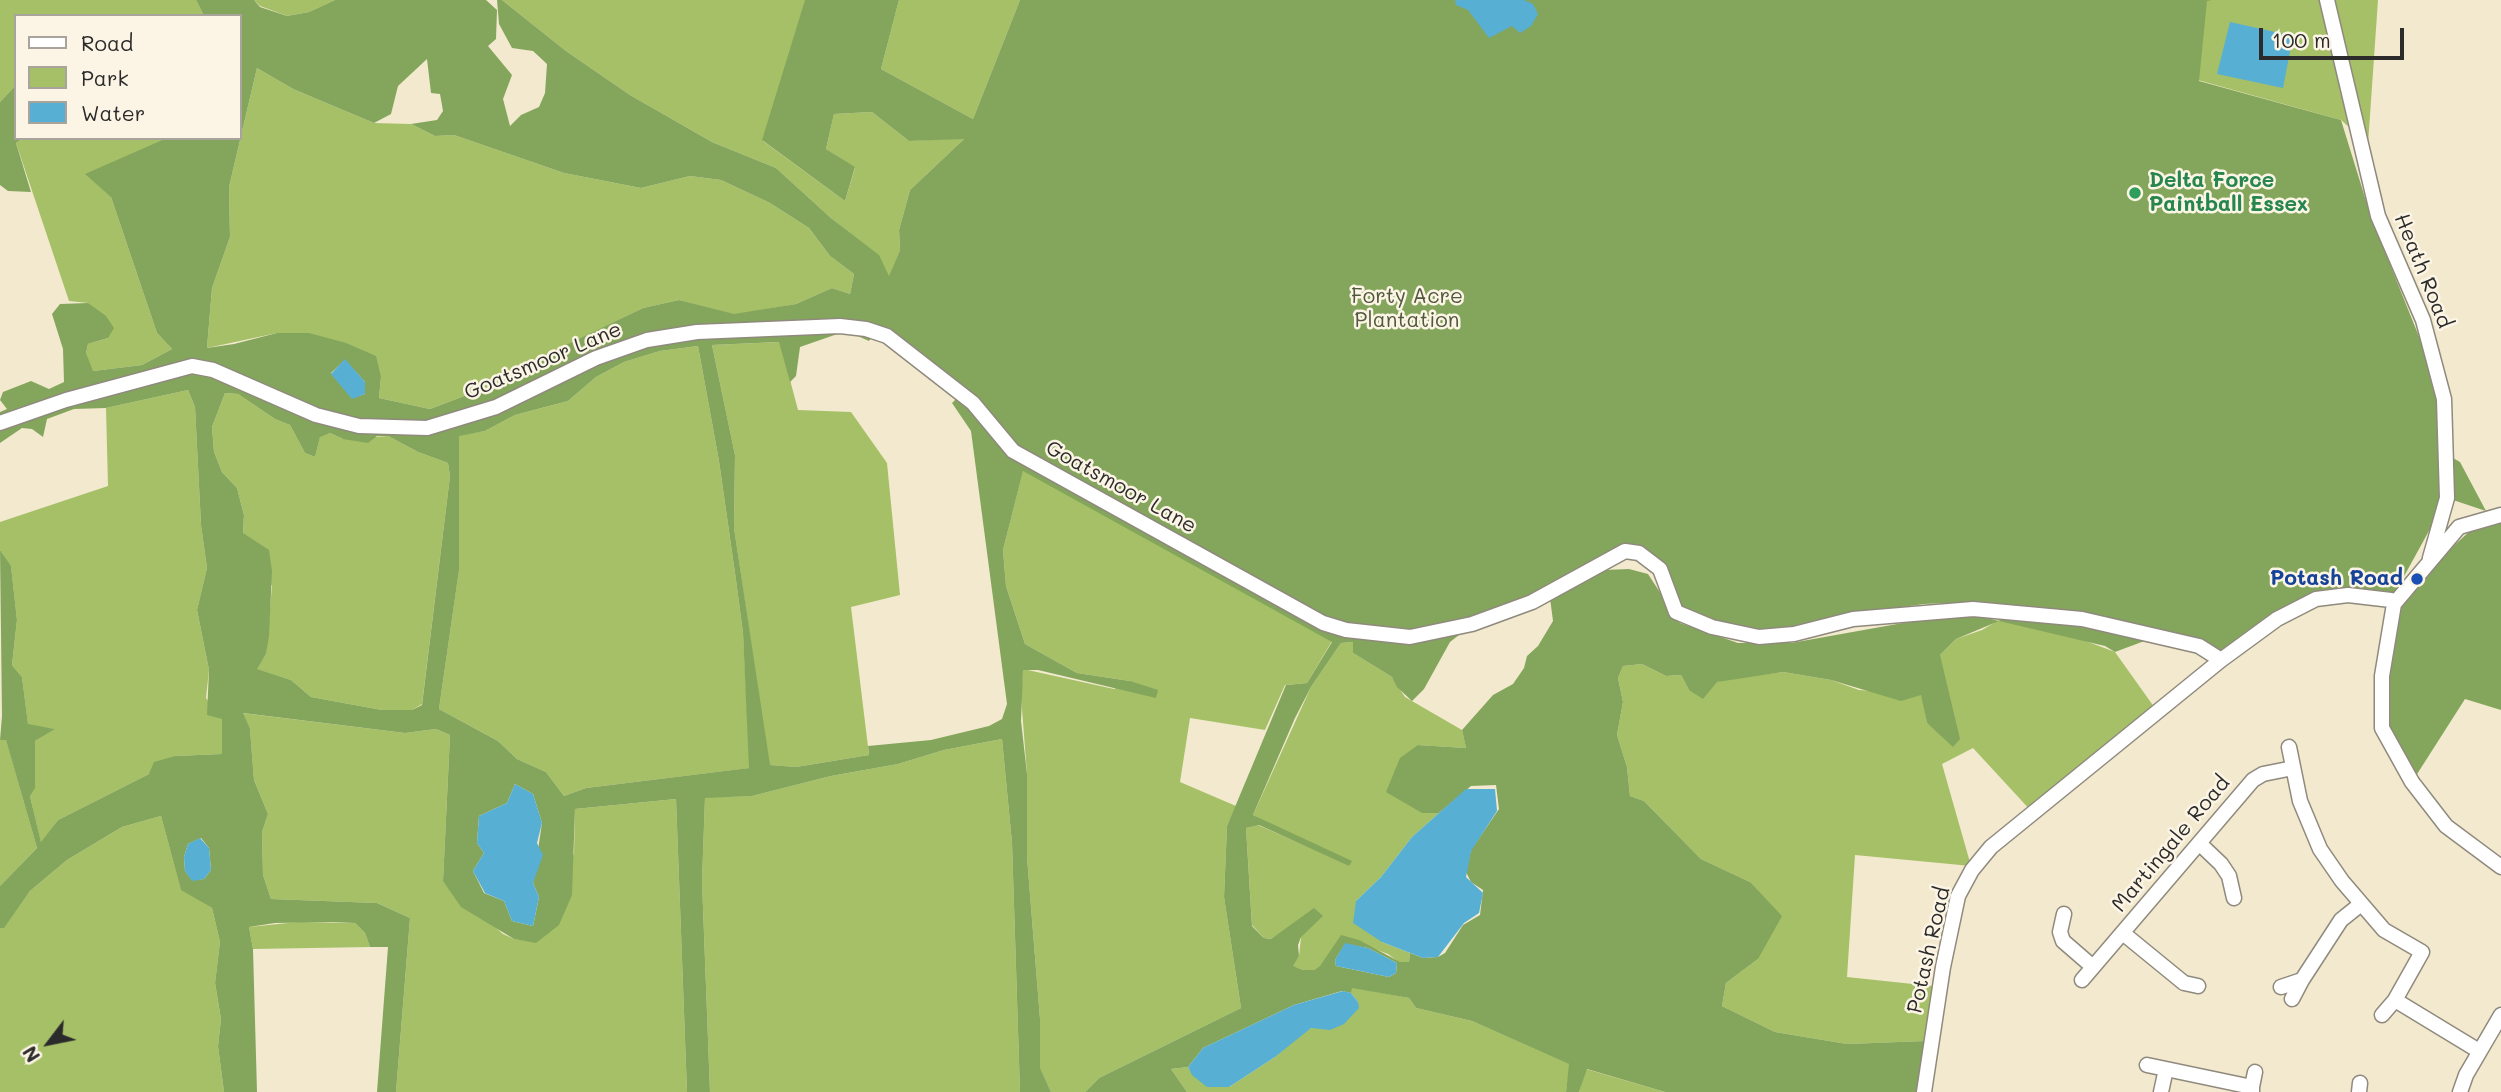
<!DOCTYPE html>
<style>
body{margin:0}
#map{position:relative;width:2501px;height:1092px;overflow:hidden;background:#f3e9cf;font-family:Mali,sans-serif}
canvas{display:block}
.legend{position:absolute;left:14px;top:14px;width:228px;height:126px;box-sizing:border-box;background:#fcf5e5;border:2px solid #a8a49b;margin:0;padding:9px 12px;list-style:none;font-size:21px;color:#2b2b2b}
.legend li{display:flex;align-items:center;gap:14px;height:35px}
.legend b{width:35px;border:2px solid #a8a49b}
.north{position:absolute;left:14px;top:1008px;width:70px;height:70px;-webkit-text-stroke:5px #fcf5e5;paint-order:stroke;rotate:238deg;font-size:19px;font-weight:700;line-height:28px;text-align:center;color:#2b2b2b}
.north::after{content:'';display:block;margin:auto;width:24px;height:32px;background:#2b2b2b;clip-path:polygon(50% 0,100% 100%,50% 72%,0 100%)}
.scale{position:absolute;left:2259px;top:28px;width:145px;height:32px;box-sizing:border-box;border:4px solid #2b2b2b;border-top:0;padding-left:9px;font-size:21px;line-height:24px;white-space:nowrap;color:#2b2b2b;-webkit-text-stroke:5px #fcf5e5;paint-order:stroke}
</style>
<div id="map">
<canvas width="2501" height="1092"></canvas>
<ul class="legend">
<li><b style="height:9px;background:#fff"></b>Road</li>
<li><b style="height:19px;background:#a5c067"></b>Park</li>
<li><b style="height:19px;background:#57afd4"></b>Water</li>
</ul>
<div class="north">N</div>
<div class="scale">100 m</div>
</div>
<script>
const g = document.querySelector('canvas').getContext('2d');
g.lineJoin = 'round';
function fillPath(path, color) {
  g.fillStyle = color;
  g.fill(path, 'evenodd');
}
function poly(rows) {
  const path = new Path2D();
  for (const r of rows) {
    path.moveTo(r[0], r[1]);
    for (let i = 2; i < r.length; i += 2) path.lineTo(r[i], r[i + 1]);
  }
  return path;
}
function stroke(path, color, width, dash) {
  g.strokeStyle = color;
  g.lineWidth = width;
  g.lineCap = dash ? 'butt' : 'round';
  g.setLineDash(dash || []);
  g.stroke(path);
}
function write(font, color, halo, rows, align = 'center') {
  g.font = font + ' Mali,sans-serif';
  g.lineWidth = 5;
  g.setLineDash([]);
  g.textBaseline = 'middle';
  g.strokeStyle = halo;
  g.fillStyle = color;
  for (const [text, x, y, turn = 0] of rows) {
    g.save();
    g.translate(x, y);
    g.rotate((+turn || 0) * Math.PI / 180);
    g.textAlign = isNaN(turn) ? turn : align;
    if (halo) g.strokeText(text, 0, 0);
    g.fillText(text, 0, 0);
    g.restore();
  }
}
const green = poly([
 [0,0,196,0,204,16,16,16,16,85,0,102],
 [254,0,335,0,309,12,287,16,260,6],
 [502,0,806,0,763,141,845,201,855,168,826,149,834,114,872,112,909,141,965,138,910,190,899,230,900,250,889,277,878,255,831,218,776,168,712,142,630,95,566,51],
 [899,0,1020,0,973,119,881,69],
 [2104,0,2378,0,2368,144,2341,120,2187,77],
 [257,68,293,89,374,123,411,124,435,136,454,135,564,173,641,188,690,176,721,180,770,203,809,228,830,256,854,274,850,294,832,288,796,304,734,315,679,300,643,308,529,363,517,376,430,409,379,398,381,377,309,333,277,333,207,348,212,288,230,237,229,187],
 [25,138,167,138,150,148,111,197,157,333,172,349,142,365,93,371,89,366,86,353,88,344,108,338,88,303,69,301,16,143],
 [780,342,798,410,851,412,887,463,900,595,851,607,869,755,796,767,769,765,734,528,735,455,712,345],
 [698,346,719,461,736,580,743,633,750,768,586,788,564,796,546,772,517,759,498,741,439,709,459,569,459,435,485,431,515,415,568,401,596,377,624,362,660,351],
 [188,390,195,407,201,525,207,568,197,610,209,670,206,698,222,719,222,754,175,756,149,774,58,820,41,843,30,796,35,741,54,729,28,725,22,677,12,665,17,620,11,567,0,550,0,522,108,486,106,408],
 [225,393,238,394,275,419,290,425,305,453,315,457,320,436,330,433,343,439,388,436,418,452,448,463,450,476,422,704,412,710,382,710,311,697,291,680,256,669,266,654,272,586,243,533,244,515,237,488,222,472,214,452,212,427],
 [1023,470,1332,641,1307,683,1285,685,1265,730,1190,718,1180,782,1236,806,1227,826,1224,897,1241,1008,1099,1078,1085,1092,1051,1092,1040,1069,1040,1019,1027,857,1027,774,1021,696,1023,669,1114,689,1130,681,1077,673,1025,644,1006,586,1003,550],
 [2011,613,2115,652,2157,711,2033,813,1973,748,1942,764,1971,866,1855,855,1847,977,1941,987,1925,1041,1847,1044,1775,1032,1722,1006,1726,983,1758,959,1750,882,1701,859,1644,801,1630,796,1627,767,1617,735,1623,702,1618,678,1623,666,1642,664,1666,676,1681,675,1689,690,1727,679,1783,672,1831,680,1859,690,1922,695,1927,723,1939,731,1940,655,1956,639,1982,630],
 [1353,642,1353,653,1392,677,1405,697,1462,730,1466,748,1418,745,1422,813,1439,813,1412,837,1381,877,1356,901,1382,942,1410,953,1409,962,1400,963,1388,954,1341,936,1321,966,1314,970,1303,970,1292,966,1299,956,1301,938,1290,927,1271,939,1264,938,1252,925,1246,828,1258,825,1349,865,1253,815,1311,687,1341,643],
 [242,713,405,733,436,729,450,735,443,881,503,934,514,939,536,942,574,853,575,809,676,799,687,1092,396,1092,410,918,377,903,271,899,263,875,262,832,268,814,254,780,250,730],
 [6,739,37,848,0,886,0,740],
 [1002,739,1012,843,1020,1092,710,1092,702,881,705,797,752,796,831,776,898,764,944,750],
 [161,816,181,889,212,908,220,942,215,983,221,1019,218,1046,224,1092,0,1092,0,928,4,927,30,891,67,860,122,827],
 [298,922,355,923,365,933,370,947,253,949,249,927],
 [1351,987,1409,998,1416,1008,1472,1021,1570,1064,1566,1092,1187,1092,1171,1069,1188,1067,1193,1075,1229,1087,1275,1057,1299,1035,1311,1028,1320,1028,1358,1002,1351,993],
 [1586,1069,1665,1092,1579,1092]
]);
const forest = poly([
 [196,0,254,0,260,7,287,16,309,12,335,0,486,0,497,10,496,39,488,46,512,75,503,99,510,126,521,115,539,107,545,93,547,64,533,51,512,48,499,24,497,0,502,0,566,51,630,95,712,142,776,168,831,218,879,255,889,276,900,250,899,230,910,190,964,139,909,141,872,112,834,114,826,149,855,167,845,201,762,140,805,0,899,0,881,69,973,119,1020,0,2212,0,2207,1,2199,81,2341,120,2371,217,2444,399,2446,454,2460,462,2486,511,2447,498,2391,600,2330,596,2277,619,2221,660,2199,646,2155,637,2115,652,2105,646,1999,621,1956,639,1940,655,1960,739,1953,747,1927,723,1921,695,1901,701,1831,680,1783,672,1717,682,1703,699,1689,690,1681,675,1666,676,1642,664,1623,666,1618,678,1623,702,1617,735,1627,767,1630,796,1644,801,1701,859,1750,882,1782,916,1758,959,1726,983,1722,1006,1775,1032,1847,1044,1925,1041,1919,1092,1665,1092,1587,1069,1579,1092,1566,1092,1569,1064,1472,1021,1416,1008,1409,998,1352,988,1351,993,1342,991,1294,1005,1203,1048,1188,1067,1171,1069,1187,1092,1085,1092,1099,1078,1241,1008,1224,897,1227,826,1286,685,1307,683,1332,642,1023,471,1003,550,1006,586,1025,644,1077,673,1130,681,1158,690,1156,698,1038,670,1023,670,1021,721,1027,774,1027,857,1040,1019,1040,1068,1051,1092,1020,1092,1012,843,1002,739,944,750,898,764,831,776,752,796,705,798,702,881,710,1092,687,1092,676,799,575,809,572,895,559,925,536,943,514,939,461,907,443,881,450,735,436,729,405,733,243,713,250,729,254,780,268,814,262,832,263,875,271,899,377,903,410,918,396,1092,377,1092,388,947,370,947,365,933,355,923,332,922,275,923,249,927,253,949,257,1092,224,1092,218,1046,221,1019,215,983,220,942,212,908,181,890,161,816,122,827,67,860,30,891,4,928,0,928,0,886,37,848,6,740,0,740,2,716,0,550,11,566,17,620,12,665,22,677,28,724,55,729,35,741,35,788,30,796,41,842,58,820,149,774,154,762,175,756,222,754,222,719,207,715,209,670,197,610,207,568,201,525,195,407,188,390,106,408,74,409,47,419,43,437,32,429,22,428,0,443,0,412,7,409,0,400,3,392,31,381,49,389,64,382,63,349,52,314,60,304,88,303,106,316,114,328,108,338,88,344,86,353,93,371,142,365,172,349,157,333,111,197,85,174,167,138,240,138,240,16,204,16],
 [427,59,431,93,440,94,443,111,437,120,411,124,435,136,454,135,564,173,641,188,690,176,721,180,770,203,809,228,830,256,854,274,850,294,832,288,796,304,734,314,679,300,643,308,528,363,517,376,430,409,379,398,381,377,376,356,346,343,309,333,277,333,234,344,207,348,212,288,230,237,229,187,257,68,293,89,374,123,391,114,398,86],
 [868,323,977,398,1014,445,1327,617,1350,625,1409,635,1471,620,1520,600,1624,545,1640,546,1661,563,1682,608,1715,620,1759,630,1792,628,1851,614,1924,604,1972,602,2082,612,2132,623,2152,636,2082,619,2011,613,1999,621,1980,616,1914,621,1791,643,1738,643,1680,623,1648,574,1629,569,1603,570,1550,598,1553,621,1538,646,1527,656,1524,668,1513,684,1493,695,1462,730,1466,748,1418,745,1400,758,1386,792,1422,813,1439,813,1471,786,1496,785,1499,809,1471,850,1466,872,1471,882,1483,890,1480,915,1463,925,1445,953,1438,957,1423,958,1410,953,1409,962,1400,962,1359,940,1341,935,1320,966,1314,970,1303,970,1293,966,1299,956,1298,945,1301,937,1323,916,1314,908,1271,939,1264,938,1252,926,1246,828,1259,825,1349,866,1352,861,1253,815,1295,718,1311,687,1341,643,1353,642,1353,653,1392,677,1397,687,1412,701,1424,689,1450,642,1459,635,1455,631,1409,643,1360,637,1360,632,1323,623,1013,451,973,403,961,394,952,403,971,431,1007,704,1002,719,989,726,931,740,868,746,869,755,796,767,770,765,734,528,735,455,712,345,779,342,790,382,796,376,800,347,846,331,869,341,875,332],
 [698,346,719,461,736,580,743,633,749,768,586,788,564,796,546,772,517,759,498,741,439,709,459,570,459,436,485,431,515,415,568,401,596,377,624,362,660,351],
 [345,360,365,382,365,394,352,398,331,373],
 [225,393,238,394,275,419,290,425,305,453,315,457,320,437,330,433,343,439,368,443,377,436,388,436,418,452,448,463,450,476,422,705,412,710,382,710,311,697,291,680,257,669,266,654,269,636,272,571,269,550,243,533,244,515,237,488,222,472,214,452,212,427],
 [515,784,533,794,542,823,533,883,539,897,533,926,512,921,504,901,484,893,473,871,484,853,477,843,479,816,507,803],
 [201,838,209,848,211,870,204,879,192,880,185,871,184,857,188,844],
 [1345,944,1368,948,1397,963,1396,973,1389,977,1336,966,1335,960],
 [16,85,16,138,24,138,16,143,31,192,8,191,0,185,0,102],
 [2501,515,2501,710,2465,699,2412,782,2380,709,2397,604,2417,579,2481,521]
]);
const water = poly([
 [1455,0,1524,0,1533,4,1538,14,1531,26,1520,33,1512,26,1489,38,1468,10,1456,5],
 [2230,22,2293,36,2283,88,2217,74],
 [345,359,365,382,365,394,352,399,331,374],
 [515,784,533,794,542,823,537,843,543,855,533,883,539,897,533,926,512,921,504,901,485,893,473,871,484,853,477,843,479,816,507,803],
 [1466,789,1495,789,1497,811,1471,851,1466,877,1483,893,1479,913,1464,923,1438,957,1423,958,1382,942,1353,923,1356,901,1381,877,1412,837],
 [200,838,209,848,211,870,204,879,192,881,185,871,184,857,188,844],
 [1345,943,1368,948,1397,963,1396,973,1389,977,1336,966,1335,960],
 [1343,991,1351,993,1358,1002,1359,1008,1344,1024,1330,1030,1311,1028,1275,1057,1229,1087,1207,1087,1192,1075,1188,1067,1203,1048,1294,1005]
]);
const minor = poly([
 [2327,0,2378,216,2423,320,2444,399,2447,498,2430,558],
 [0,423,66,400,192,366,213,370,316,415,359,426,427,428,496,407,596,358,647,340,697,332,840,326,866,329,887,336,973,403,1013,451,1323,623,1346,630,1410,637,1472,624,1532,602,1625,551,1639,553,1660,569,1676,612,1712,627,1759,637,1794,634,1853,619,1973,609,2082,619,2199,646,2221,660],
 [2394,604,2459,527,2501,515],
 [2289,747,2300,801,2320,849,2342,881,2384,930,2422,952,2395,1000,2479,1051],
 [2199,843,2221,864,2229,876,2234,898],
 [2064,914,2060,932,2063,941,2093,967],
 [2124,934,2184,983,2198,986],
 [2082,980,2253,780,2263,774,2293,768],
 [2281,987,2302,980,2341,920,2361,904],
 [2292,999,2302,980],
 [2382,1015,2395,1000],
 [2147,1065,2252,1087,2252,1092],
 [2252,1087,2255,1072],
 [1924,1092,1943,967,1958,896,1972,870,1991,847,2221,660,2277,619,2316,599,2348,595,2391,600,2394,604,2382,676,2382,728,2412,782,2446,826,2501,867],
 [2161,1092,2166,1069],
 [2359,1092,2360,1083],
 [2460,1092,2466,1075,2501,1015]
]);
const markers = [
 [2135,193,7,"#2e9e5b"],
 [2417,579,7,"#1a4fb4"]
];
const leisureNames = [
 ["Delta Force",2149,181],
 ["Paintball Essex",2149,205]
];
const streetNames = [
 ["Heath Road",2423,271,68],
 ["Goatsmoor Lane",543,361,-23],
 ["Goatsmoor Lane",1121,487,29],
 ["Martingale Road",2171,844,-50],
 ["Potash Road",1929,950,-77]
];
const parkNames = [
 ["Forty Acre",1407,297],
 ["Plantation",1407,321]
];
const transitNames = [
 ["Potash Road",2403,579]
];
fillPath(green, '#a5c067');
fillPath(forest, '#84a65c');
fillPath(water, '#57afd4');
stroke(minor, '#8f8a7d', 17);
stroke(minor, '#fff', 14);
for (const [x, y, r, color] of markers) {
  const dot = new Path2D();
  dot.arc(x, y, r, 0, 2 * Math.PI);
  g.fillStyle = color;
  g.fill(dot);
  stroke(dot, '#fcf5e5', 2.5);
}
write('bold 21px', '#27864d', '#fcf5e5', leisureNames, 'left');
write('21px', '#2b2b2b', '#fcf5e5', streetNames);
write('21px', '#50583d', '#fcf5e5', parkNames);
write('bold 21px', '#164399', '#fcf5e5', transitNames, 'right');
</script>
